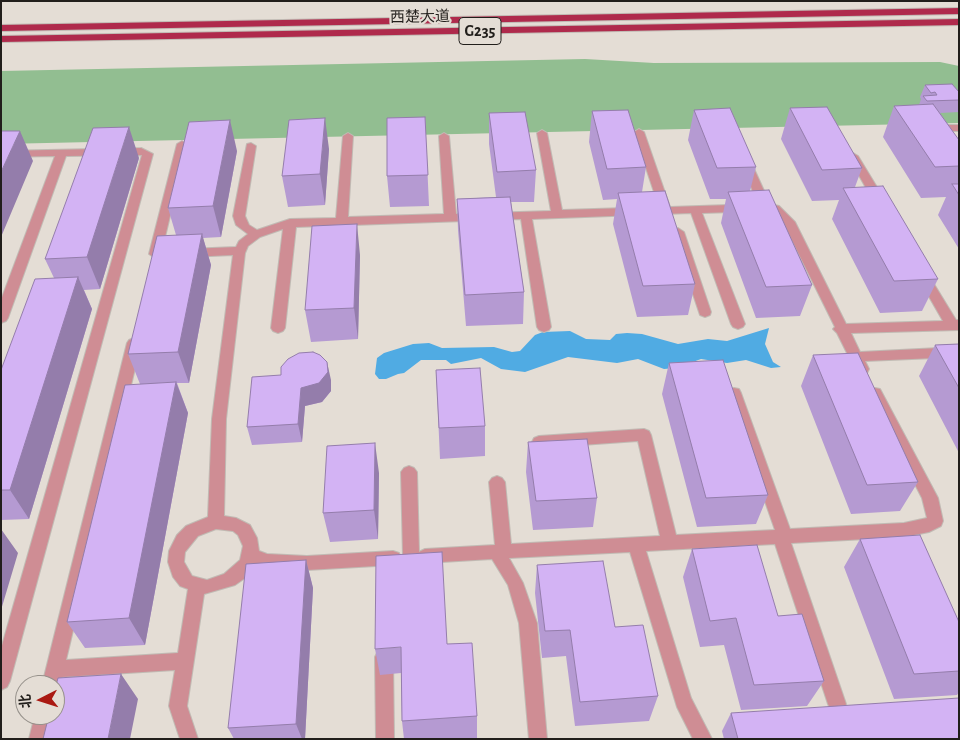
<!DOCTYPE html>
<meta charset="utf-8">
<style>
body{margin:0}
#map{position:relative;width:960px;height:740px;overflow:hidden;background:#e4ddd5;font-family:"Alegreya Sans","Noto Sans SC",sans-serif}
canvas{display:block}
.frame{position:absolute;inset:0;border:2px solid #211e1b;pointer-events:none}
.north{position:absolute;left:15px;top:675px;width:50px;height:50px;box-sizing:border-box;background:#e4ddd5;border:1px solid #96918b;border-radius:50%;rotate:265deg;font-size:14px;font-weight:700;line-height:20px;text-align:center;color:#211e1b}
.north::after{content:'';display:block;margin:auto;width:18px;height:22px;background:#aa1912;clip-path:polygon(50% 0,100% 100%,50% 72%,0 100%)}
</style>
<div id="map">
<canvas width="960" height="740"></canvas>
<div class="frame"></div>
<div class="north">北</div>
</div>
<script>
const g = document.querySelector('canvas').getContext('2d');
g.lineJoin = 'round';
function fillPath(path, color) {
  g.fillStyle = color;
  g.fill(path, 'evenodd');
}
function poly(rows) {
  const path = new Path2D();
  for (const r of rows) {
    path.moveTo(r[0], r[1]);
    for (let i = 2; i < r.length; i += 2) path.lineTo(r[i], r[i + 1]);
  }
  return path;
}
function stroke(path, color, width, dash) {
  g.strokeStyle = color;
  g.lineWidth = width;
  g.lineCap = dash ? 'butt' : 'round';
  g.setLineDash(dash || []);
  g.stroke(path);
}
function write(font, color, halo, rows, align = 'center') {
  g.font = font + ' "Alegreya Sans","Noto Sans SC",sans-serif';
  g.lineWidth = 4.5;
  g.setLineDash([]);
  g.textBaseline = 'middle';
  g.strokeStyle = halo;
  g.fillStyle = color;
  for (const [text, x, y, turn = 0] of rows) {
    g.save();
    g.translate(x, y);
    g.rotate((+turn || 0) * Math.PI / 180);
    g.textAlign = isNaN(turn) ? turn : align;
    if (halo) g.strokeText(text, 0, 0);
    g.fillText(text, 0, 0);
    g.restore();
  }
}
const green = poly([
 [585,59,654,63,940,62,959,66,959,123,1,144,1,71]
]);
const water = poly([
 [769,328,765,344,773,362,781,367,771,368,746,360,727,363,701,359,676,368,664,369,638,359,617,363,568,357,525,372,501,369,481,358,451,364,446,360,421,360,404,373,398,374,386,379,379,379,375,374,377,358,384,353,413,344,429,343,442,348,494,347,512,352,520,351,535,335,543,332,570,331,586,339,610,340,616,334,627,333,642,334,678,344,708,339,727,341]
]);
const service = poly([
 [936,125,959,125,959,131,944,131,959,152,959,163,955,162,931,128,936,125],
 [639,129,644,132,670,207,758,204,741,162,742,160,750,160,770,204,779,206,795,222,846,324,943,321,916,274,922,270,926,271,956,320,959,320,959,330,851,333,860,352,959,347,959,357,865,361,869,369,867,373,857,373,837,333,833,329,835,327,784,224,771,212,765,211,702,213,745,324,743,327,738,329,733,327,731,324,691,213,532,219,551,327,549,330,544,332,539,330,537,327,521,219,296,227,285,328,283,331,278,333,273,331,271,328,283,229,260,237,248,246,245,253,226,419,224,516,236,518,250,525,257,538,259,551,267,554,307,556,393,551,399,553,401,558,399,563,393,565,307,570,267,568,254,564,245,578,235,585,204,594,187,706,198,739,180,739,169,706,175,670,62,677,57,691,55,692,55,685,42,685,127,343,129,340,134,338,139,340,141,343,66,660,178,653,188,589,180,586,173,577,168,562,169,551,177,535,186,526,208,517,212,419,233,255,188,257,182,253,188,249,236,247,239,241,248,234,236,225,233,216,247,144,251,143,256,146,245,216,249,225,257,230,290,219,336,218,343,136,348,133,353,136,348,217,444,214,439,136,444,133,449,136,456,214,551,211,537,133,542,130,547,133,562,210,659,207,634,132,639,129],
 [216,529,233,531,238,535,243,546,240,560,224,574,207,580,192,576,184,562,185,552,198,536,216,529],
 [182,141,187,144,161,254,155,258,149,254,177,144,182,141],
 [141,148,153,154,10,681,7,687,1,690,1,649,142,155,66,156,8,318,6,321,1,323,1,300,55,156,1,157,1,151,141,148],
 [853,153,858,156,886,202,884,205,880,206,874,202,848,156,853,153],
 [678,228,684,232,711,312,710,315,705,317,700,315,699,312,672,232,678,228],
 [734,388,739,389,741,393,790,529,904,523,927,518,922,498,868,393,870,389,875,388,880,389,938,498,943,521,941,526,929,532,904,537,791,543,846,704,843,710,837,713,831,710,828,704,775,544,646,551,691,698,712,739,693,739,677,707,630,552,509,558,523,583,537,623,547,739,529,739,519,623,508,585,492,559,425,563,418,559,417,562,411,564,405,562,403,557,401,472,404,468,409,466,414,468,417,472,419,552,425,549,495,545,489,482,492,478,497,476,502,478,505,482,511,544,660,536,638,441,539,448,534,446,532,442,534,438,539,436,644,429,649,431,651,435,676,535,775,530,727,393,729,389,734,388],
 [384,649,390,651,393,657,394,739,376,739,375,657,378,651,384,649],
 [35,715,53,715,47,739,29,739,35,715]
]);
const trunk = poly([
 [959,8,959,14,1,31,1,25,959,8],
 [959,19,959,25,1,42,1,36,959,19]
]);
const wall = poly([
 [925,85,959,92,959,112,940,113,959,140,959,249,938,215,946,197,921,198,883,137,894,106,919,105,921,99,920,97],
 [790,108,862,168,855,187,938,279,922,311,880,313,832,219,839,200,812,201,781,139],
 [694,110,756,167,750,191,812,285,800,316,756,318,721,223,726,199,710,199,688,140],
 [592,111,646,167,642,192,695,284,688,315,637,317,613,224,617,199,603,200,589,142],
 [489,113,536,170,534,202,511,202,524,292,523,324,466,326,458,230,457,199,496,197,489,144],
 [425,117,429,206,390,207,387,176],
 [329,149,325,205,288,207,282,176],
 [237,151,221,237,203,238,211,265,189,383,177,383,188,413,145,645,85,648,67,622,140,384,128,354,176,235,168,208],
 [139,158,100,289,84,290,92,309,29,519,1,520,1,370,54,278,45,259],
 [360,255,358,339,311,342,305,310],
 [959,344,959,453,919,376,935,345],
 [813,355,918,482,900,511,851,514,801,386],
 [669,363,768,495,756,524,697,527,662,394],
 [436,370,485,426,485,456,440,459],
 [281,375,331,380,331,391,322,402,305,406,302,442,252,445,247,427],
 [528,442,597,498,593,527,533,530,526,472],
 [379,473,378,539,330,542,323,513],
 [860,539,959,622,959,692,957,695,894,699,844,567],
 [692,549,778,616,824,681,807,706,741,710,724,645,700,647,683,577],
 [306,560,313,588,305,739,234,739,228,728],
 [537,565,615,627,658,696,649,721,575,726,566,656,542,658,535,593],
 [447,644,477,716,477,739,404,739,402,721,401,673,380,675,375,649],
 [731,713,959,739,724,739,722,731]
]);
const shadedWall = poly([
 [325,118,329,149,325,205,320,174],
 [230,120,237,151,221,237,213,206],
 [129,127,139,158,100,289,87,257],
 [20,131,33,161,1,237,1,172],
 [357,224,360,255,358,339,354,308],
 [202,234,211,265,189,383,178,352],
 [78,277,92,309,29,519,10,490],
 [327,362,331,380,331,391,322,402,305,406,302,442,298,424,301,388],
 [176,382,188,413,145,645,129,618],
 [375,443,379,473,378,539,374,510],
 [1,529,18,553,1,610],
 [306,560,313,588,305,739,302,739,296,724],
 [121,674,138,699,130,739,108,739]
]);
const building = poly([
 [952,84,959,92,959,100,927,101,923,96,937,95,935,92,931,93,925,85,952,84],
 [933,104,959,140,959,166,935,167,894,106,933,104],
 [827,107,862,168,822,170,790,108,827,107],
 [730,108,756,167,717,168,694,110,730,108],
 [628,110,646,167,607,169,592,111,628,110],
 [525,112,536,170,497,172,489,113,525,112],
 [425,117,428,175,387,176,387,118,425,117],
 [325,118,320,174,282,176,289,120,325,118],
 [230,120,213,206,168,208,189,122,230,120],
 [129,127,87,257,45,259,93,128,129,127],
 [1,131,20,131,1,172,1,131],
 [952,184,959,184,959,195,952,184],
 [883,186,938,279,894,281,843,188,883,186],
 [769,190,812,285,766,287,728,192,769,190],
 [665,191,695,284,643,286,618,193,665,191],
 [510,197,524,292,465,295,457,199,510,197],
 [357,224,354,308,305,310,312,226,357,224],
 [202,234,178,352,128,354,157,236,202,234],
 [78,277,10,490,1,490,1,370,35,279,78,277],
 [959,344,959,388,935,345,959,344],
 [313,352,320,355,327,362,328,372,319,383,301,388,298,424,247,427,252,377,281,375,281,367,288,359,299,353,313,352],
 [858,353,918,482,867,485,813,355,858,353],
 [723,360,768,495,706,498,669,363,723,360],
 [480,368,485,426,439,428,436,370,480,368],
 [176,382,129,618,67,622,125,385,176,382],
 [587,439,597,498,536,501,528,442,587,439],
 [375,443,374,510,323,513,327,446,375,443],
 [920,535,959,622,959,671,914,674,860,539,920,535],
 [757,545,778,616,802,614,824,681,754,685,736,618,710,621,692,549,757,545],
 [442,552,447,644,472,643,477,716,402,721,401,647,375,649,376,556,442,552],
 [306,560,296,724,228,728,246,564,306,560],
 [603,561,615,627,643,625,658,696,580,702,570,630,545,631,537,565,603,561],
 [121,674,108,739,43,739,49,715,55,715,55,689,58,678,121,674],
 [959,698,959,739,738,739,731,713,959,698]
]);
const farStreetnames = [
 ["西楚大道",420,17,-1]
];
const shields = [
 [480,31,42]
];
const shieldNames = [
 ["G235",480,31]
];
fillPath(green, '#92be91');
fillPath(water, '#50abe3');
stroke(service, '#c1bbb4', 2);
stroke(trunk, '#c1bbb4', 2);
fillPath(service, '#cf8d94');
fillPath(trunk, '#af2a4c');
fillPath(wall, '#b59ad2');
fillPath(shadedWall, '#947dab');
fillPath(building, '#d3b3f4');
stroke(building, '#947dab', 1);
write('15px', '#211e1b', '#e4ddd5', farStreetnames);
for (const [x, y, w] of shields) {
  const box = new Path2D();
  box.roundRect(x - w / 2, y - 13.5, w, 27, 4);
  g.fillStyle = '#e4ddd5';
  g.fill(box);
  stroke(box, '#211e1b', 1);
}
write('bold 16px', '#211e1b', null, shieldNames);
</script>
